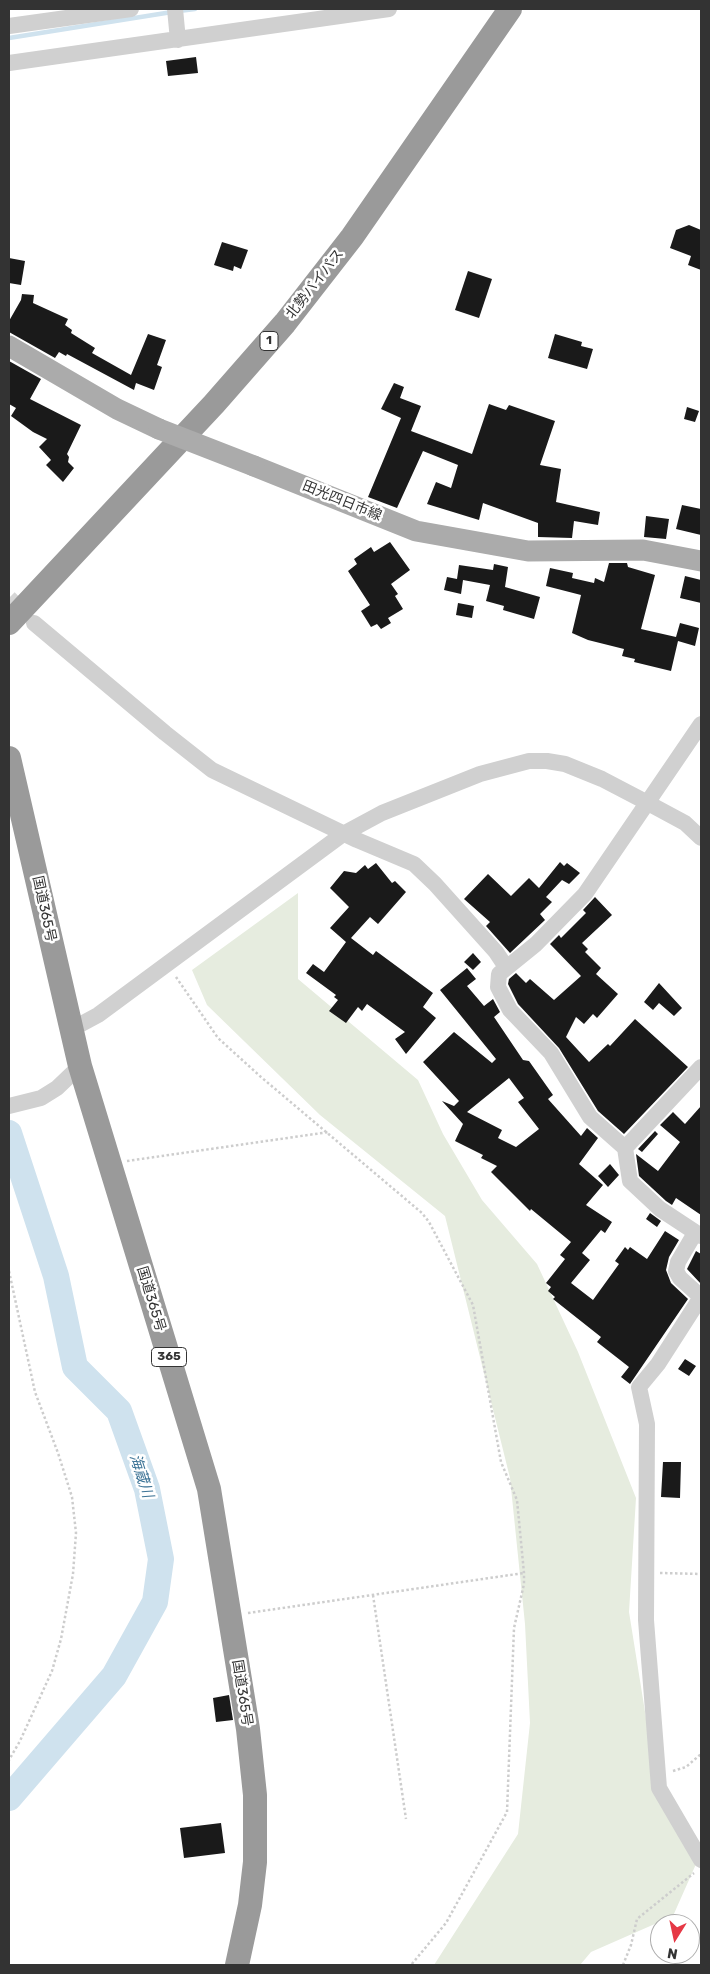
<!DOCTYPE html>
<meta charset="utf-8">
<style>
body{margin:0}
#map{position:relative;width:710px;height:1974px;overflow:hidden;background:#fff;font-family:Rubik,sans-serif}
canvas{display:block}
.frame{position:absolute;inset:0;border:10px solid #333;pointer-events:none}
.north{position:absolute;left:650px;top:1914px;width:50px;height:50px;box-sizing:border-box;background:#fff;border:1px solid #adadad;border-radius:50%;rotate:190deg;font-size:14px;font-weight:700;line-height:20px;text-align:center;color:#333}
.north::after{content:'';display:block;margin:auto;width:18px;height:22px;background:#e63946;clip-path:polygon(50% 0,100% 100%,50% 72%,0 100%)}
</style>
<div id="map">
<canvas width="710" height="1974"></canvas>
<div class="frame"></div>
<div class="north">N</div>
</div>
<script>
const g = document.querySelector('canvas').getContext('2d');
g.lineJoin = 'round';
function fillPath(path, color) {
  g.fillStyle = color;
  g.fill(path, 'evenodd');
}
function poly(rows) {
  const path = new Path2D();
  for (const r of rows) {
    path.moveTo(r[0], r[1]);
    for (let i = 2; i < r.length; i += 2) path.lineTo(r[i], r[i + 1]);
  }
  return path;
}
function stroke(path, color, width, dash) {
  g.strokeStyle = color;
  g.lineWidth = width;
  g.lineCap = dash ? 'butt' : 'round';
  g.setLineDash(dash || []);
  g.stroke(path);
}
function write(font, color, halo, rows, align = 'center') {
  g.font = font + ' Rubik,"Noto Sans JP",sans-serif';
  g.lineWidth = 5;
  g.setLineDash([]);
  g.textBaseline = 'middle';
  g.strokeStyle = halo;
  g.fillStyle = color;
  for (const [text, x, y, turn = 0] of rows) {
    g.save();
    g.translate(x, y);
    g.rotate((+turn || 0) * Math.PI / 180);
    g.textAlign = isNaN(turn) ? turn : align;
    if (halo) g.strokeText(text, 0, 0);
    g.fillText(text, 0, 0);
    g.restore();
  }
}
const green = poly([
 [298,893,298,979,418,1080,443,1134,482,1200,537,1264,578,1352,636,1498,629,1612,654,1768,700,1855,673,1916,591,1952,580,1965,434,1965,518,1834,530,1723,525,1624,510,1478,445,1216,320,1115,207,1005,192,970]
]);
const stream = poly([
 [179,11,195,9],
 [9,38,172,12]
]);
const river = poly([
 [9,1133,56,1276,75,1367,119,1411,147,1489,161,1559,155,1602,114,1676,9,1798]
]);
const building = poly([
 [196,57,198,73,168,76,166,61],
 [689,225,701,230,701,270,688,265,691,256,670,248,676,230],
 [222,242,248,250,241,269,234,266,233,271,214,265],
 [9,258,25,261,21,285,9,283],
 [468,271,492,279,479,318,455,310],
 [22,294,34,295,33,303,68,319,65,325,72,330,71,333,95,348,92,353,131,375,148,334,166,340,157,365,162,367,154,390,136,383,134,390,67,354,66,356,59,352,55,358,9,332,9,321,21,300],
 [555,334,582,342,581,346,593,349,587,369,548,358],
 [9,361,41,379,30,399,81,425,67,454,69,457,68,462,74,468,63,482,46,465,51,460,39,447,47,439,33,432,11,416,16,408,9,404],
 [394,383,404,387,400,398,421,406,411,431,472,454,489,404,506,410,509,405,555,421,540,465,561,469,556,502,600,512,598,525,574,521,572,538,538,537,538,523,483,503,479,520,427,504,436,482,451,488,458,465,423,451,397,508,368,497,401,418,381,409],
 [687,407,699,411,695,422,684,419],
 [682,505,701,509,701,535,676,529],
 [646,516,669,519,666,539,644,537],
 [390,542,410,570,391,584,398,594,395,596,403,609,388,618,391,623,381,629,377,624,371,627,361,611,370,605,348,571,357,564,354,559,371,547,374,552],
 [609,563,627,563,628,567,655,575,641,629,676,637,680,623,699,628,695,646,678,641,671,671,634,662,635,659,622,656,624,649,588,640,572,633,581,595,546,586,550,568,573,573,572,578,594,583,595,578,604,582],
 [494,564,508,567,505,587,540,597,534,619,503,610,504,606,486,601,490,585,463,580,461,594,444,590,447,577,457,579,459,565,493,570],
 [685,576,701,580,701,603,680,598],
 [458,603,474,606,472,618,456,615],
 [560,862,564,866,567,863,580,873,569,884,562,880,546,897,552,902,540,914,545,920,510,953,486,926,490,922,464,899,488,874,511,896,529,878,539,888],
 [376,863,392,883,395,881,406,892,378,924,370,917,351,938,373,955,376,951,433,993,423,1007,436,1018,406,1054,395,1039,405,1032,367,1004,362,1011,358,1007,346,1023,329,1011,338,1000,334,997,336,995,306,973,313,964,324,972,346,942,330,928,349,907,330,888,344,871,356,873,365,865,368,869],
 [595,897,612,915,582,943,588,949,585,952,601,968,596,974,618,994,597,1018,593,1014,584,1024,576,1017,566,1037,589,1062,608,1044,610,1046,635,1019,688,1067,624,1134,598,1111,559,1048,518,1004,508,984,509,979,516,973,526,983,530,979,554,1000,581,976,550,944,559,935,561,938,586,913,583,910],
 [473,953,481,962,473,970,464,962],
 [467,968,476,979,467,986,484,1006,493,999,500,1012,494,1017,523,1060,529,1061,553,1095,548,1099,581,1136,587,1128,598,1138,579,1164,603,1185,586,1205,612,1222,605,1233,601,1230,582,1253,590,1260,571,1283,593,1300,619,1264,615,1261,625,1247,628,1250,630,1247,647,1259,665,1231,679,1240,669,1257,666,1270,671,1283,688,1299,630,1384,621,1377,629,1367,597,1342,601,1337,553,1299,555,1297,548,1291,551,1287,546,1283,565,1259,560,1255,571,1242,531,1209,530,1211,491,1172,497,1166,481,1158,483,1155,455,1141,463,1124,442,1101,454,1106,459,1101,423,1062,454,1032,492,1063,496,1059,440,990],
 [509,1078,524,1098,518,1102,539,1129,516,1147,498,1138,502,1130,467,1112],
 [659,983,682,1008,674,1016,659,1003,653,1010,644,1002],
 [701,1106,701,1215,676,1198,672,1205,666,1201,639,1176,636,1154,658,1171,680,1142,660,1125,673,1112,685,1124],
 [655,1131,658,1134,642,1152,638,1149],
 [610,1164,619,1175,608,1187,598,1176],
 [650,1213,661,1221,657,1227,646,1219],
 [696,1251,701,1254,701,1284,687,1269],
 [685,1359,696,1366,689,1376,678,1369],
 [663,1462,681,1462,680,1498,661,1497],
 [229,1695,233,1720,216,1722,213,1698],
 [221,1823,225,1853,184,1858,180,1828]
]);
const minorTunnel = poly([
 [9,598,27,616]
]);
const path = poly([
 [176,977,218,1038,261,1077,422,1213,429,1222,473,1305,501,1462,517,1500,524,1573,524,1584,514,1628,507,1812,446,1923,411,1965],
 [127,1161,329,1132],
 [9,1271,35,1392,58,1453,72,1497,76,1533,73,1574,61,1639,52,1671,20,1741,9,1760],
 [660,1573,701,1574],
 [373,1595,406,1819],
 [248,1613,524,1573],
 [673,1771,686,1767,701,1754],
 [623,1965,631,1945,637,1919,694,1873]
]);
const minor = poly([
 [175,9,178,40],
 [9,26,131,9],
 [9,63,389,9],
 [34,623,165,733,212,770,357,840,414,864,435,884,496,952,506,967],
 [701,724,585,894,536,944,499,974,498,987,510,1010,551,1053,590,1117,625,1148,630,1181,660,1209,701,1236],
 [72,1029,98,1015,343,834,382,813,480,774,529,761,547,761,565,764,602,779,646,802,685,823,701,838],
 [9,1106,41,1098,57,1088,80,1066],
 [625,1148,701,1067],
 [695,1233,678,1262,676,1271,680,1278,701,1297,658,1364,639,1387,647,1424,646,1620,659,1788,701,1860]
]);
const major = poly([
 [9,346,117,409,159,429],
 [254,466,416,531,528,551,643,550,701,561]
]);
const highway = poly([
 [9,623,214,404,285,323,352,237,510,9],
 [9,758,80,1066,209,1489,248,1729,255,1795,255,1862,250,1905,237,1965]
]);
const majorBridge = poly([
 [159,429,254,466]
]);
const shields = [
 [269,341,18],
 [169,1357,35]
];
const shieldNames = [
 ["1",269,341],
 ["365",169,1357]
];
const streetNames = [
 ["北勢バイパス",315,284,-52],
 ["田光四日市線",342,501,22],
 ["国道365号",44,909,78],
 ["国道365号",151,1299,73],
 ["国道365号",242,1693,81]
];
const waterNames = [
 ["海蔵川",141,1476,72]
];
fillPath(green, '#e6ecdf');
stroke(stream, '#cfe2ee', 4.5);
stroke(river, '#cfe2ee', 26);
fillPath(building, '#1a1a1a');
stroke(minorTunnel, '#d6d6d6', 16, [16, 8]);
stroke(path, '#cdcdcd', 2.5, [2.5, 2.5]);
stroke(minor, '#d0d0d0', 16);
stroke(major, '#ababab', 21);
stroke(highway, '#9a9a9a', 24);
stroke(majorBridge, '#ababab', 21);
for (const [x, y, w] of shields) {
  const box = new Path2D();
  box.roundRect(x - w / 2, y - 9.5, w, 19, 4);
  g.fillStyle = '#fff';
  g.fill(box);
  stroke(box, '#333', 1);
}
write('bold 12px', '#333', null, shieldNames);
write('14px', '#333', '#fff', streetNames);
write('italic 15px', '#3f7597', '#fff', waterNames);
</script>
